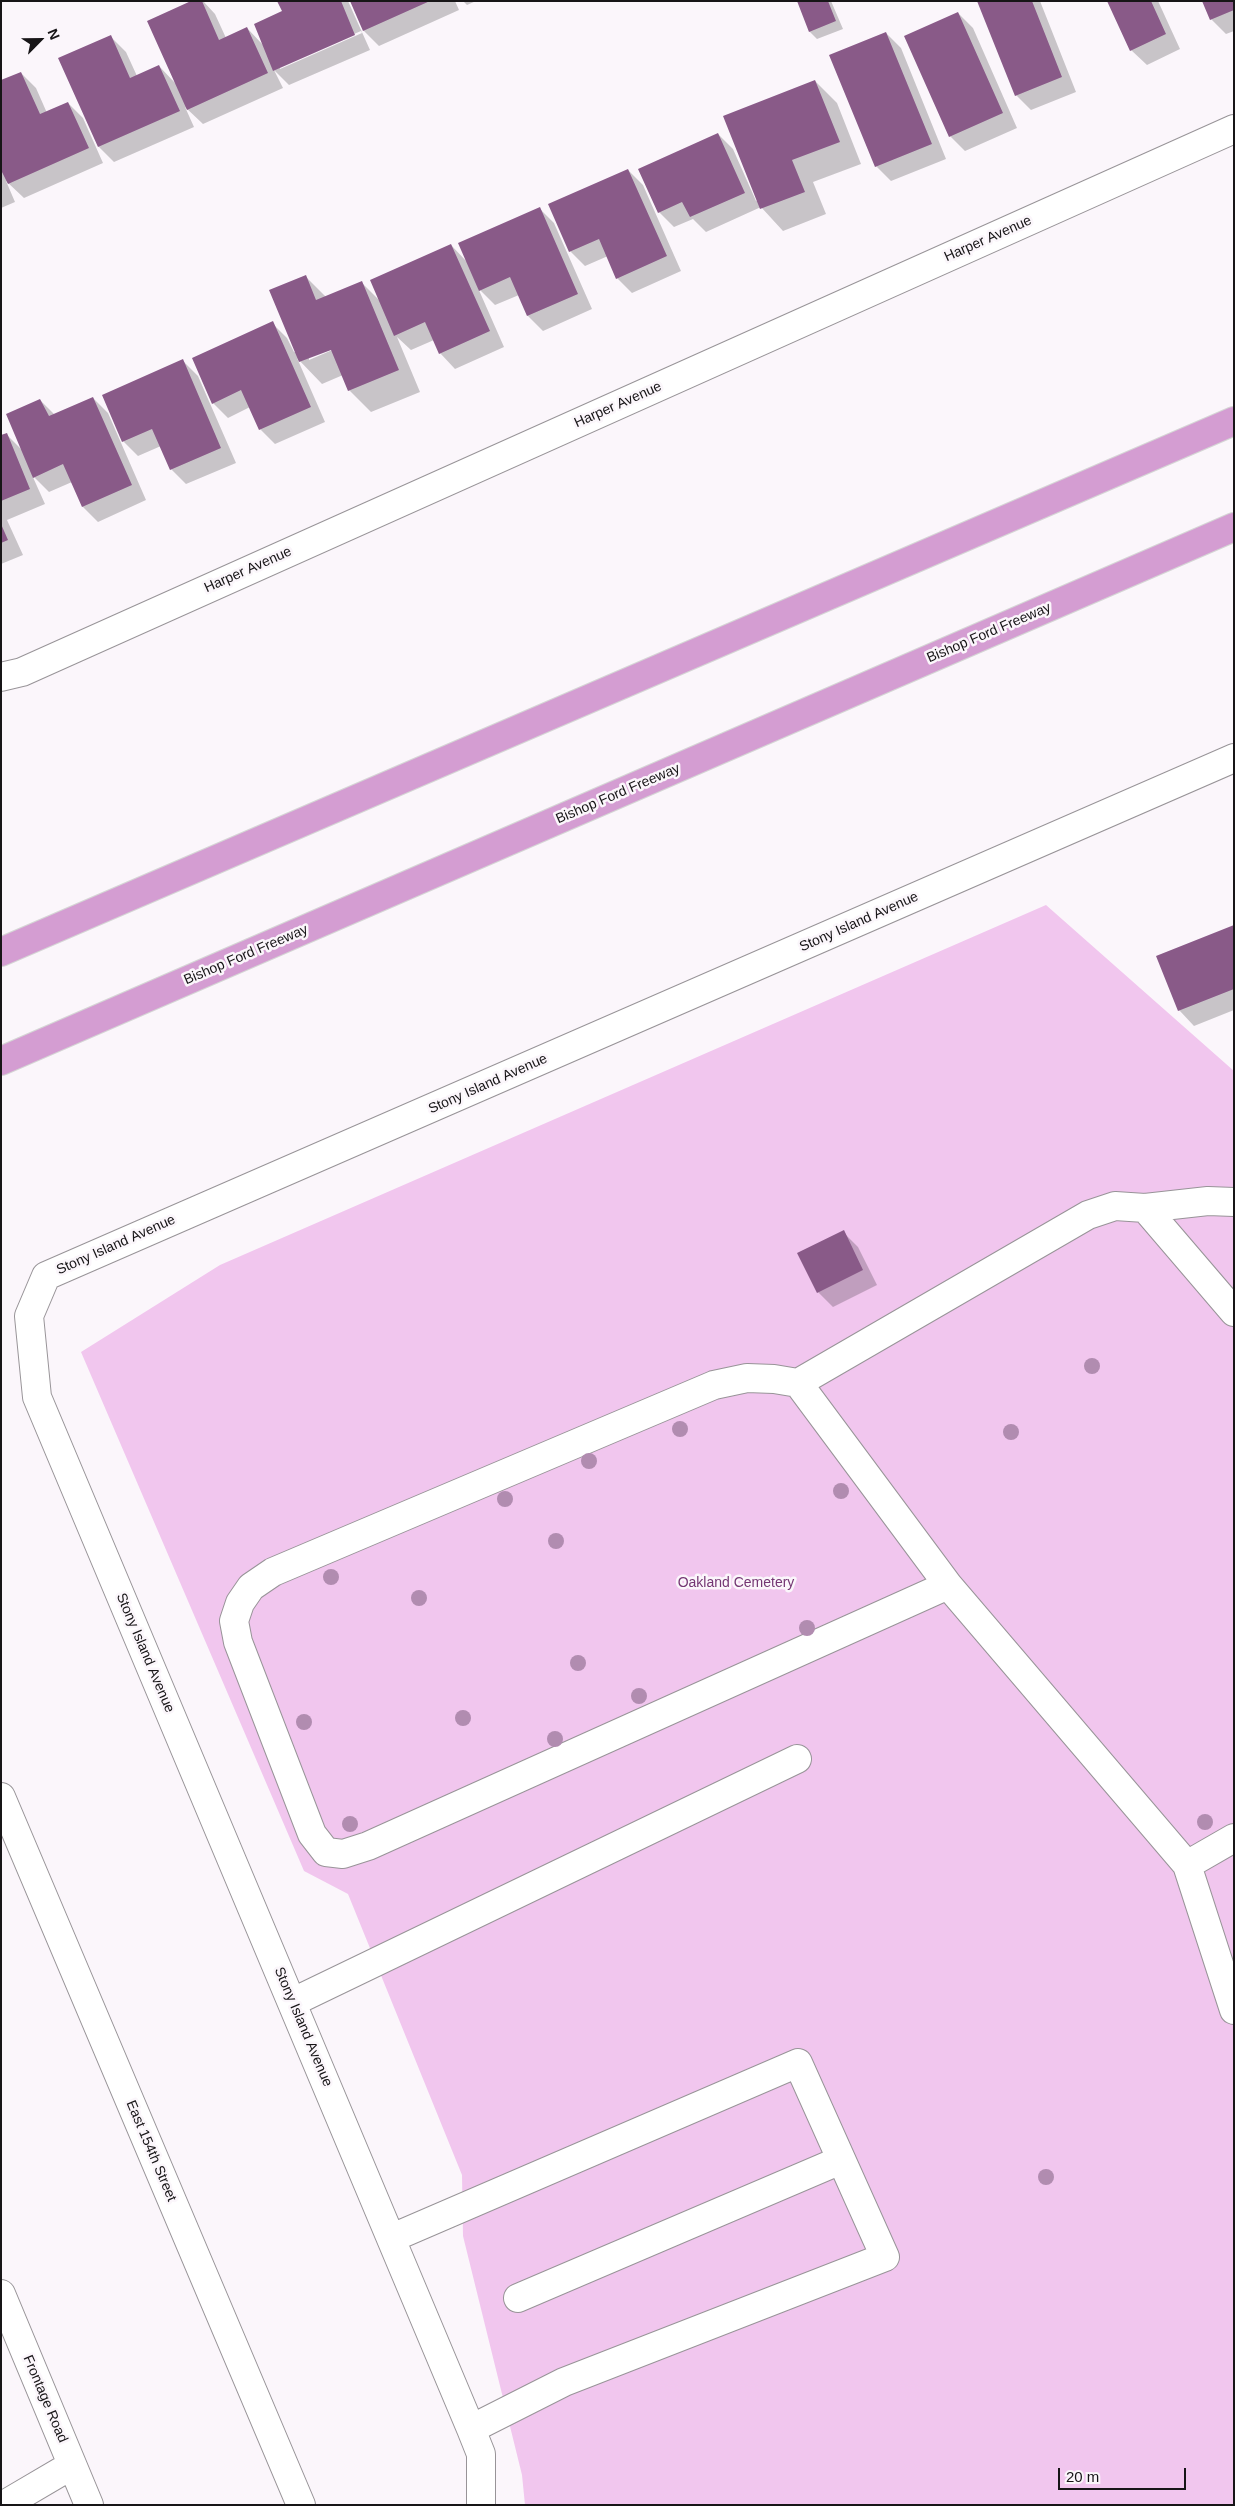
<!DOCTYPE html>
<style>
body{margin:0}
#map{position:relative;width:1235px;height:2506px;overflow:hidden;background:#fbf6fb;font-family:Helvetica,sans-serif}
canvas{display:block}
.frame{position:absolute;inset:0;border:2px solid #171517;pointer-events:none}
.north{position:absolute;left:15px;top:15px;width:50px;height:50px;-webkit-text-stroke:4px #fbf6fb;paint-order:stroke;rotate:67deg;font-size:14px;font-weight:700;line-height:20px;text-align:center;color:#171517}
.north::after{content:'';display:block;margin:auto;width:18px;height:22px;background:#171517;clip-path:polygon(50% 0,100% 100%,50% 72%,0 100%)}
.scale{position:absolute;left:1058px;top:2468px;width:128px;height:22px;box-sizing:border-box;border:2px solid #171517;border-top:0;padding-left:6px;font-size:15px;line-height:18px;white-space:nowrap;color:#171517;-webkit-text-stroke:4px #fbf6fb;paint-order:stroke}
</style>
<div id="map">
<canvas width="1235" height="2506"></canvas>
<div class="frame"></div>
<div class="north">N</div>
<div class="scale">20 m</div>
</div>
<script>
const g = document.querySelector('canvas').getContext('2d');
g.lineJoin = 'round';
function fillPath(path, color) {
  g.fillStyle = color;
  g.fill(path, 'evenodd');
}
function poly(rows) {
  const path = new Path2D();
  for (const r of rows) {
    path.moveTo(r[0], r[1]);
    for (let i = 2; i < r.length; i += 2) path.lineTo(r[i], r[i + 1]);
  }
  return path;
}
function stroke(path, color, width, dash) {
  g.strokeStyle = color;
  g.lineWidth = width;
  g.lineCap = dash ? 'butt' : 'round';
  g.setLineDash(dash || []);
  g.stroke(path);
}
function write(font, color, halo, rows, align = 'center') {
  g.font = font + ' Helvetica,sans-serif';
  g.lineWidth = 5;
  g.setLineDash([]);
  g.textBaseline = 'middle';
  g.strokeStyle = halo;
  g.fillStyle = color;
  for (const [text, x, y, turn = 0] of rows) {
    g.save();
    g.translate(x, y);
    g.rotate((+turn || 0) * Math.PI / 180);
    g.textAlign = isNaN(turn) ? turn : align;
    if (halo) g.strokeText(text, 0, 0);
    g.fillText(text, 0, 0);
    g.restore();
  }
}
const green = poly([
 [1046,905,1234,1071,1234,2505,525,2505,522,2475,463,2236,462,2175,348,1894,304,1871,81,1352,220,1265]
]);
const shadow = poly([
 [194,1,203,1,215,14,226,38,247,28,264,46,284,12,279,1,348,1,370,50,289,85,274,70,283,88,203,124,185,107,194,127,114,162,99,147,111,37,126,52,137,76,159,66,176,84],
 [361,31,362,33,280,69,280,66],
 [351,1,455,1,459,10,379,46,364,31],
 [463,1,476,1,467,5],
 [798,1,831,1,843,29,817,39,810,32],
 [979,1,1040,1,1076,92,1031,110,1016,95],
 [1109,1,1158,1,1180,49,1147,65,1131,50],
 [1234,1,1234,31,1226,34,1211,19],
 [958,13,973,28,1017,128,965,151,950,136],
 [886,33,901,48,946,159,891,181,876,166],
 [21,73,36,88,47,113,68,103,83,118,103,163,24,198,6,181,15,202,1,208,1,82],
 [815,81,837,103,861,164,813,182,826,214,783,231,761,207,706,232,693,219,674,227,659,212,718,134,733,149,756,201,758,200],
 [628,170,643,185,681,271,632,293,617,278,608,256,585,266,570,251],
 [539,208,554,223,592,309,543,331,528,316,519,295,495,305,478,288,504,347,455,369,440,353,434,340,411,350,397,337,420,392,371,412,349,390,343,375,322,384,297,358,325,422,275,444,260,429,250,407,228,418,213,403,272,323,287,338,294,352,296,352,306,277,326,297,362,283,380,301,451,245,468,263],
 [336,346,337,348,309,360,309,357],
 [183,361,198,376,236,463,186,484,171,469,161,446,138,456,123,441],
 [93,398,108,413,146,500,98,522,83,507,72,482,49,492,32,475,45,504,7,520,23,555,1,564,1,437,7,435,23,451,40,400,55,415],
 [1234,926,1234,1010,1194,1026,1179,1010],
 [843,1232,858,1247,877,1285,833,1307,818,1292]
]);
const building = poly([
 [191,1,202,1,219,40,247,27,268,73,187,110,147,21],
 [277,1,341,1,355,35,273,71,254,24,282,11],
 [350,1,430,1,363,31],
 [797,1,828,1,836,21,809,32],
 [977,1,1032,1,1062,77,1015,96],
 [1107,1,1151,1,1166,34,1130,51],
 [1202,1,1234,1,1234,10,1210,20],
 [958,12,1003,113,949,137,904,36],
 [886,32,932,144,875,167,829,55],
 [111,35,130,78,159,65,180,111,98,147,58,58],
 [21,72,40,114,68,102,89,148,8,184,1,170,1,80],
 [815,80,840,142,792,160,805,192,760,209,723,116],
 [718,133,745,193,690,217,682,202,658,213,638,169],
 [628,169,667,256,616,279,599,239,569,252,548,204],
 [540,207,578,294,527,316,510,277,479,291,458,243],
 [451,244,490,331,439,354,425,322,394,336,370,280],
 [306,275,316,300,362,281,399,370,348,391,331,350,299,362,269,290],
 [273,321,311,407,259,430,241,390,212,404,192,358],
 [183,359,221,448,170,470,152,429,122,442,102,395],
 [93,397,132,485,82,507,63,464,33,478,6,414,40,399,49,416],
 [7,433,30,489,1,501,1,435],
 [1,524,8,540,1,543],
 [1234,925,1234,989,1178,1011,1156,956],
 [844,1230,863,1270,817,1293,797,1253]
]);
const minor = poly([
 [1,677,22,672,1234,129],
 [1145,1208,1234,1312],
 [798,1383,948,1585,1187,1865,1234,2010],
 [948,1585,368,1846,343,1854,326,1852,312,1834,238,1642,234,1621,240,1603,251,1587,273,1572,714,1385,747,1378,774,1379,798,1383,1088,1215,1115,1206,1145,1208,1208,1201,1234,1202],
 [1,1797,301,2505],
 [1187,1865,1234,1838],
 [293,2002,797,1759],
 [392,2238,798,2063,885,2257,564,2382,471,2429],
 [1,2294,89,2505],
 [518,2298,841,2160],
 [4,2505,72,2465],
 [481,2505,481,2454,471,2429,37,1397,29,1316,46,1276,1234,758]
]);
const highway = poly([
 [1,952,1234,421],
 [1,1061,1234,527]
]);
const trees = [
 [1092,1366],
 [680,1429],
 [1011,1432],
 [589,1461],
 [841,1491],
 [505,1499],
 [556,1541],
 [331,1577],
 [419,1598],
 [807,1628],
 [578,1663],
 [639,1696],
 [463,1718],
 [304,1722],
 [555,1739],
 [1205,1822],
 [350,1824],
 [1046,2177]
];
const streetNames = [
 ["Harper Avenue",988,239,-24],
 ["Harper Avenue",618,405,-24],
 ["Harper Avenue",248,570,-24],
 ["Bishop Ford Freeway",989,633,-23],
 ["Bishop Ford Freeway",618,794,-23],
 ["Stony Island Avenue",859,922,-24],
 ["Bishop Ford Freeway",246,955,-23],
 ["Stony Island Avenue",488,1084,-24],
 ["Stony Island Avenue",116,1245,-24],
 ["Stony Island Avenue",145,1653,67],
 ["Stony Island Avenue",303,2027,67],
 ["East 154th Street",151,2151,67],
 ["Frontage Road",45,2399,67]
];
const parkNames = [
 ["Oakland Cemetery",736,1583]
];
fillPath(green, '#f1c6ee');
fillPath(shadow, '#0003');
fillPath(building, '#895a88');
stroke(minor, '#989498', 30);
stroke(highway, '#d5d5d5', 30);
stroke(minor, '#fff', 28);
stroke(highway, '#d49dd2', 28);
g.fillStyle = '#b18cb0';
for (const [x, y] of trees) {
  g.beginPath();
  g.arc(x, y, 8, 0, 2 * Math.PI);
  g.fill();
}
write('14px', '#171517', '#fbf6fb', streetNames);
write('14px', '#743673', '#fbf6fb', parkNames);
</script>
